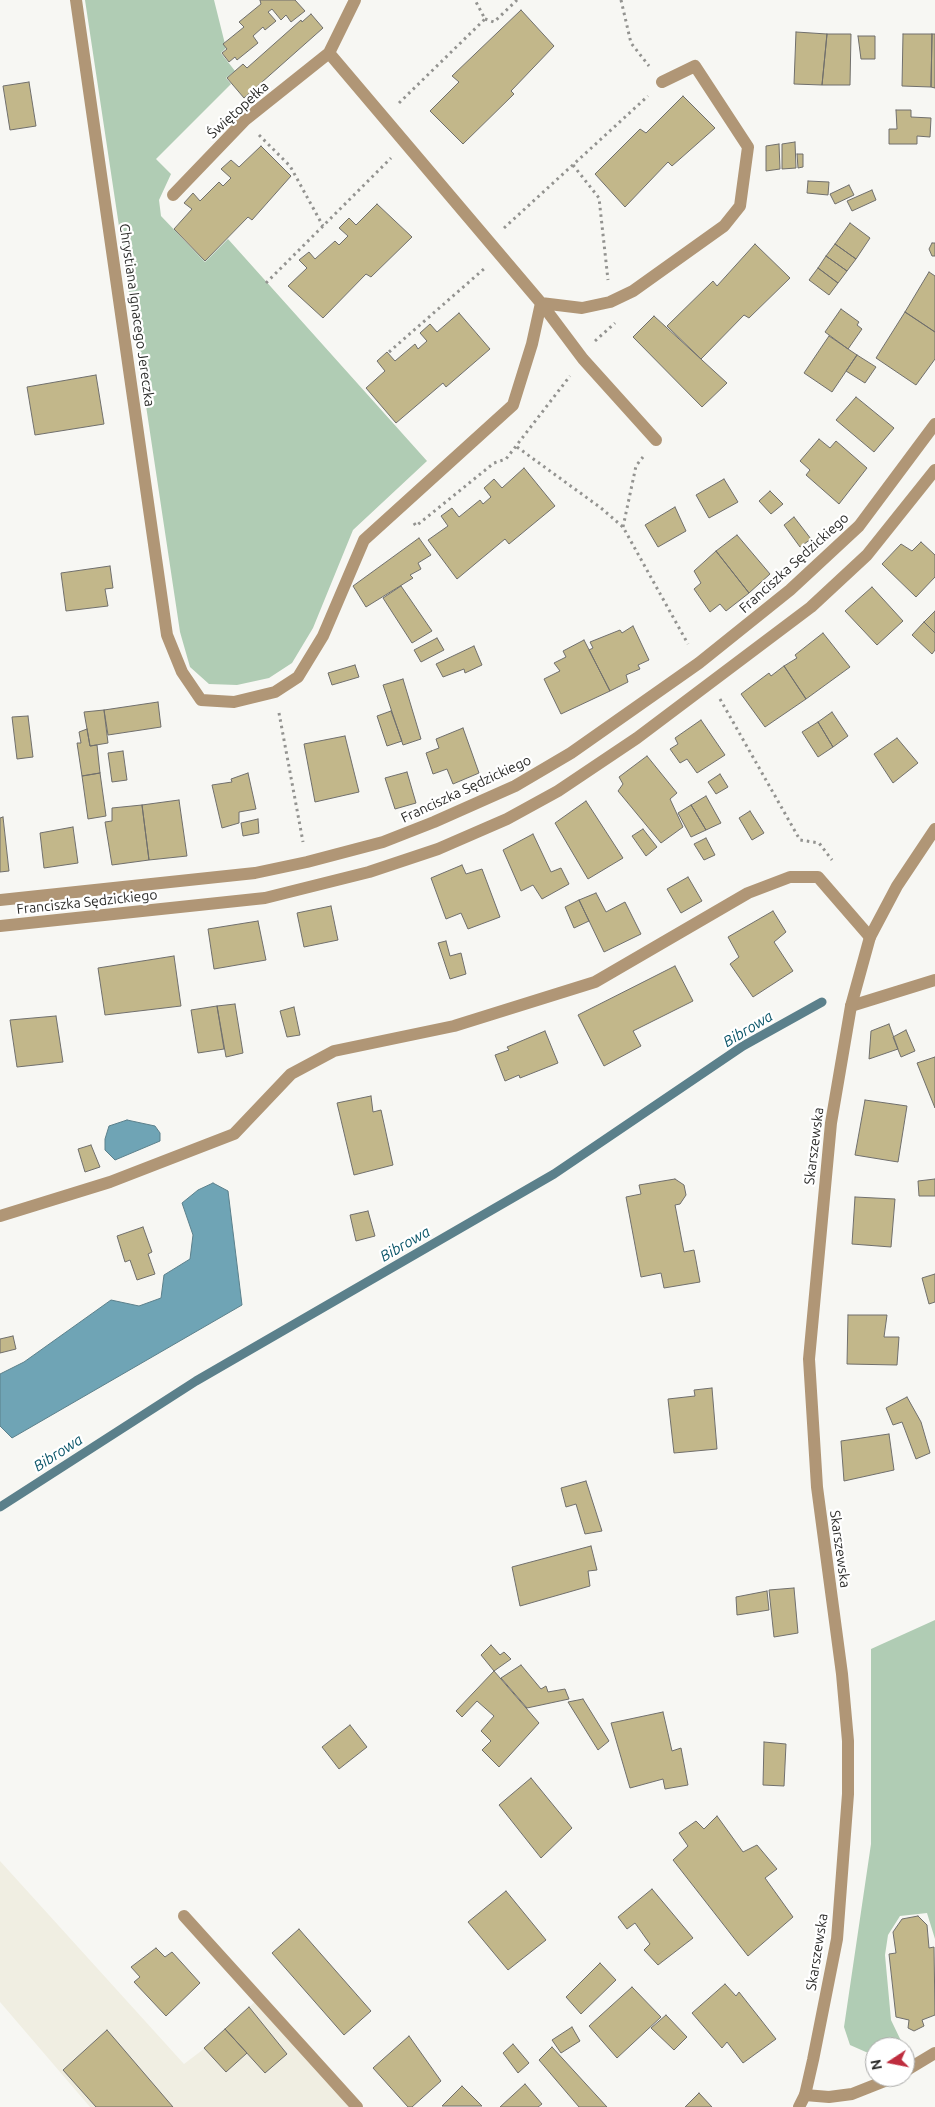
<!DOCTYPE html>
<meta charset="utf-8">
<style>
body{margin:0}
#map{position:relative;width:935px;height:2107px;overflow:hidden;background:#f7f7f3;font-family:Ubuntu,sans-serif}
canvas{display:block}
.north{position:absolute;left:865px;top:2037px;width:50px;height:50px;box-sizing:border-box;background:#fff;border:1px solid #aaaaa9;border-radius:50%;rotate:259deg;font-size:14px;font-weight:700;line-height:20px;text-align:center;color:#2b2b29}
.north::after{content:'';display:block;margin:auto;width:18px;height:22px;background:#be2d3e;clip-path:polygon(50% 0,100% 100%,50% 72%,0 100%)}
</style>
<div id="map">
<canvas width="935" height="2107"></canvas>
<div class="north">N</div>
</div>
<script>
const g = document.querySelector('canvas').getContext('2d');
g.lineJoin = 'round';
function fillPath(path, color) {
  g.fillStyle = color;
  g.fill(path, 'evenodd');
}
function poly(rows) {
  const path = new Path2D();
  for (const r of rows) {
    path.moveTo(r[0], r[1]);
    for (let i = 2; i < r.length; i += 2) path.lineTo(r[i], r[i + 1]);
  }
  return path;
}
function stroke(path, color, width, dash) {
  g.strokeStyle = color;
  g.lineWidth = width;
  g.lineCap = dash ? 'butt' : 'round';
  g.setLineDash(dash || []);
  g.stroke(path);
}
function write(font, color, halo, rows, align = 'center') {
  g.font = font + ' Ubuntu,sans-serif';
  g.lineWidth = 4.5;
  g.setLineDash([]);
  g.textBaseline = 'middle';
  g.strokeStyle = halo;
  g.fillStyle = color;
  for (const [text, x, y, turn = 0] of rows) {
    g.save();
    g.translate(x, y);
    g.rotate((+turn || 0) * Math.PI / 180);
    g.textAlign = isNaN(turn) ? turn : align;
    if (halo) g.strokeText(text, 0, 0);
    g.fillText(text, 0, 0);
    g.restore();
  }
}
const built = poly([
 [0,1861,184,2064,205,2048,259,1998,359,2107,90,2107,0,2002]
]);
const green = poly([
 [85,0,214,0,226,48,221,53,235,71,226,78,231,84,156,159,171,174,159,200,161,216,205,262,228,239,427,461,353,530,313,628,292,663,269,678,237,685,209,684,190,667,180,632],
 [935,1620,935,1939,927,1913,900,1916,888,1935,885,1955,891,2020,904,2047,875,2047,875,2056,850,2045,844,2027,871,1844,871,1649]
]);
const water = poly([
 [127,1120,155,1126,160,1133,160,1141,115,1160,105,1150,105,1139,109,1126,127,1120],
 [213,1183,228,1191,242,1305,12,1438,0,1426,0,1374,24,1362,111,1300,139,1306,161,1298,164,1275,190,1259,193,1235,182,1203,198,1190,213,1183]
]);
const stream = poly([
 [0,1507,196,1381,554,1174,743,1046,822,1002]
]);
const building = poly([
 [260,0,295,0,305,11,291,22,286,15,281,20,272,9,268,12,276,21,265,30,263,27,253,36,258,43,237,60,235,57,229,62,222,53,227,49,223,44,244,27,239,22,261,4,260,0],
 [521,10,554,46,511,91,514,94,463,144,430,111,459,82,452,76,521,10],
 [311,14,323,28,244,98,227,78,243,64,247,68,301,20,302,22,311,14],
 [796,32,827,34,822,85,794,84,796,32],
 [827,34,851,34,850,85,822,85,827,34],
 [903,34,932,34,931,87,902,86,903,34],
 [932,34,935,34,935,88,931,87,932,34],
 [858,36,875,36,875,59,861,59,858,36],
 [29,82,36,126,10,130,3,86,29,82],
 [683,96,715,128,672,166,668,162,625,207,595,174,640,129,646,133,683,96],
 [896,110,911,110,911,117,931,118,930,137,917,136,917,144,889,144,889,129,897,129,896,110],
 [795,142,796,168,782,169,782,144,795,142],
 [779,144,780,169,766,171,766,146,779,144],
 [261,146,291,176,252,220,248,217,205,261,174,229,192,209,184,203,193,193,200,201,219,182,223,186,231,178,221,169,231,160,239,167,261,146],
 [797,154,803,154,803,167,798,168,797,154],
 [808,181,829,182,828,195,807,193,808,181],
 [849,185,854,195,835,204,830,194,849,185],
 [872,190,876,200,852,211,847,201,872,190],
 [377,204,412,237,371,277,366,274,323,318,288,286,307,268,299,260,309,252,315,259,335,241,339,245,348,236,339,228,349,218,356,225,377,204],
 [850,223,870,238,856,259,835,244,850,223],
 [932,243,935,243,935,256,932,256,929,249,932,243],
 [755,244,790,278,749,318,744,315,701,359,667,326,713,281,717,286,755,244],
 [835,244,856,259,847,271,826,256,835,244],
 [826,256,847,271,838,283,818,268,826,256],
 [818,268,838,283,829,295,809,280,818,268],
 [929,272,935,276,935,332,905,312,929,272],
 [841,309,859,322,857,325,862,329,848,349,825,332,841,309],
 [905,312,935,332,935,359,916,385,876,358,905,312],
 [459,313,490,349,446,387,443,383,396,423,366,388,385,371,377,361,387,352,395,361,415,344,418,349,427,341,420,333,430,324,437,332,459,313],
 [654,316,727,383,702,407,633,337,654,316],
 [829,336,857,355,832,392,804,373,829,336],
 [857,355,876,367,865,383,846,371,857,355],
 [96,375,104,424,35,435,27,387,96,375],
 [856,397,894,428,874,452,836,420,856,397],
 [819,439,830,448,836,441,867,468,839,504,806,475,810,470,800,461,819,439],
 [524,468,555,506,509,544,505,539,457,579,428,540,448,526,441,516,452,508,459,517,480,500,483,504,491,497,484,488,494,479,502,488,524,468],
 [724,479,738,502,709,518,696,495,724,479],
 [770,491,783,504,771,514,759,501,770,491],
 [675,507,686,531,658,547,645,525,675,507],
 [794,517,811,539,800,547,784,525,794,517],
 [737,535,770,574,749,593,716,551,737,535],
 [419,538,431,555,418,563,421,569,410,575,413,578,366,607,353,586,419,538],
 [921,542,935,555,935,577,916,597,882,564,901,544,912,551,921,542],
 [716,551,749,593,726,611,720,604,710,612,694,589,701,583,694,571,716,551],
 [110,566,113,588,105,589,108,606,66,611,61,573,110,566],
 [401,586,432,631,412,643,383,598,401,586],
 [872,587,903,621,877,645,845,611,872,587],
 [935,611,935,633,924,622,935,611],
 [924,622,935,633,935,650,932,654,912,635,924,622],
 [633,626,649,660,638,665,640,669,626,675,628,682,610,691,589,650,593,648,590,642,620,630,622,633,633,626],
 [823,633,850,667,806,699,784,666,797,658,795,655,823,633],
 [437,638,444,650,421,662,414,650,437,638],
 [584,640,610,691,561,714,544,679,560,671,554,663,566,657,563,651,584,640],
 [474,646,482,665,465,673,464,669,443,677,436,664,474,646],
 [355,665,359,677,332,685,328,673,355,665],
 [784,666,806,699,765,727,741,694,769,673,771,676,784,666],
 [403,679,421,739,403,745,383,685,403,679],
 [158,702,161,727,108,735,104,710,158,702],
 [104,710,108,743,90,746,84,712,104,710],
 [391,711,402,741,387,746,377,716,391,711],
 [832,712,848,736,833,747,818,722,832,712],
 [28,716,33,757,17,759,12,717,28,716],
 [701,720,725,755,697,773,687,759,680,763,670,749,678,744,675,738,701,720],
 [818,722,833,747,818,757,802,732,818,722],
 [463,728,479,773,453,784,447,769,433,774,426,753,439,748,436,739,463,728],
 [87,729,90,746,97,745,100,773,82,776,77,743,81,743,79,732,87,729],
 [345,736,359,792,315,802,304,744,345,736],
 [897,738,918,763,893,783,874,754,897,738],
 [123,751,127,780,112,782,108,753,123,751],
 [647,756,677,793,670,799,683,827,661,843,618,791,623,784,619,777,647,756],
 [407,772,416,803,395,809,385,778,407,772],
 [100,773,106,816,88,819,82,776,100,773],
 [248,773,256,809,239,812,239,823,222,828,212,785,232,782,231,779,248,773],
 [720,774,728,787,716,794,708,782,720,774],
 [706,796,721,823,706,830,691,805,706,796],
 [179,800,187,856,149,860,142,805,179,800],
 [586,801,623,858,588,879,555,823,586,801],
 [142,805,149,860,112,865,105,822,112,821,112,808,142,805],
 [691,805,706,830,691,837,678,813,691,805],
 [750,811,764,833,752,840,739,818,750,811],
 [3,817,9,871,0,872,0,818,3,817],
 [258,819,259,833,243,836,241,823,258,819],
 [73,827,78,863,44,868,40,833,73,827],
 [643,829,657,847,646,856,632,836,643,829],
 [533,834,551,872,561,868,569,884,542,899,533,885,521,891,503,850,533,834],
 [706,838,715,855,704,860,694,844,706,838],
 [462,865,466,874,482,869,500,917,468,929,461,913,446,919,431,878,462,865],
 [688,877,702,901,681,913,667,889,688,877],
 [596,893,606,912,625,902,641,934,604,952,579,900,596,893],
 [579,900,589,921,574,928,565,907,579,900],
 [331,906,338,940,304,947,297,913,331,906],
 [773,911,786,932,774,942,793,971,753,997,730,964,739,957,728,937,773,911],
 [258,921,266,960,214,969,208,929,258,921],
 [446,941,450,956,461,953,466,974,450,979,438,943,446,941],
 [174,956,181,1006,105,1015,98,968,174,956],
 [675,966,693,1001,633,1031,641,1046,604,1066,578,1015,675,966],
 [235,1004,243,1053,226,1057,217,1006,235,1004],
 [217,1006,224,1049,198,1053,191,1010,217,1006],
 [294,1007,300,1035,287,1037,280,1011,294,1007],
 [56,1016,63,1062,17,1067,10,1020,56,1016],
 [889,1024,898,1049,869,1059,871,1031,889,1024],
 [906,1030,915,1051,901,1057,893,1037,906,1030],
 [545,1031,558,1063,520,1078,519,1075,505,1081,495,1055,509,1050,507,1047,545,1031],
 [935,1057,935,1108,917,1063,935,1057],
 [371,1096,373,1112,381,1110,393,1165,354,1175,337,1103,371,1096],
 [865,1100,907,1106,898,1162,855,1155,865,1100],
 [91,1145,100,1167,85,1172,78,1149,91,1145],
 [675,1179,684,1185,686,1195,680,1204,675,1205,684,1252,694,1250,700,1282,664,1288,661,1273,641,1277,626,1197,641,1194,639,1185,675,1179],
 [935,1179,935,1196,919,1196,918,1181,935,1179],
 [855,1197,895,1199,891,1247,852,1244,855,1197],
 [368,1211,375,1236,356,1241,350,1215,368,1211],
 [143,1227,152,1252,148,1254,155,1274,137,1280,130,1260,125,1262,117,1236,143,1227],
 [935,1274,935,1302,929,1304,922,1278,935,1274],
 [848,1315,887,1315,884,1337,899,1337,897,1365,847,1364,848,1315],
 [13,1336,16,1349,0,1353,0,1339,13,1336],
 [712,1388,717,1449,674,1453,668,1399,695,1396,694,1390,712,1388],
 [907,1397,921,1422,930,1453,916,1459,902,1422,893,1425,886,1408,907,1397],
 [889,1434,894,1470,844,1481,841,1441,889,1434],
 [586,1481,602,1531,585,1534,576,1504,566,1507,561,1488,586,1481],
 [591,1546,597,1570,588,1571,590,1586,520,1606,512,1567,591,1546],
 [794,1588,798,1633,774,1637,769,1590,794,1588],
 [767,1591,769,1610,737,1615,736,1597,767,1591],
 [491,1645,500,1655,504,1652,511,1659,494,1671,481,1655,491,1645],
 [521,1665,541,1689,546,1686,548,1692,565,1689,569,1699,527,1708,501,1678,521,1665],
 [494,1671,539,1723,499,1767,482,1750,491,1741,481,1731,494,1716,477,1701,462,1717,456,1711,494,1671],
 [583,1699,609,1741,598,1750,568,1702,583,1699],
 [663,1712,672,1751,681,1748,688,1785,665,1789,663,1779,630,1788,611,1723,663,1712],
 [350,1725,367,1747,339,1769,322,1747,350,1725],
 [764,1742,786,1744,784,1786,763,1785,764,1742],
 [531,1778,572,1828,541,1858,499,1805,531,1778],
 [717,1816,743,1852,757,1845,777,1869,765,1878,793,1917,748,1956,673,1860,688,1846,679,1833,696,1821,704,1829,717,1816],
 [652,1889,693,1938,658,1965,644,1950,650,1944,635,1923,627,1929,618,1917,652,1889],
 [506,1891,546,1940,508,1970,468,1922,506,1891],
 [918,1916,927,1925,929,1948,934,1947,935,2015,922,2020,924,2026,914,2031,908,2028,909,2020,896,2017,889,1954,896,1953,893,1932,902,1919,918,1916],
 [299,1929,371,2011,344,2035,272,1953,299,1929],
 [156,1948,165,1957,172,1952,200,1983,166,2016,134,1982,140,1977,131,1967,156,1948],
 [600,1963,616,1980,581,2014,566,1997,600,1963],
 [725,1984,736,1996,739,1992,776,2039,743,2063,727,2042,722,2048,692,2013,725,1984],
 [632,1987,661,2017,617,2058,589,2026,632,1987],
 [249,2007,287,2054,265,2073,225,2029,249,2007],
 [666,2015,687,2037,674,2050,651,2028,666,2015],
 [572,2027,580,2041,561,2053,552,2040,572,2027],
 [225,2029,247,2053,226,2072,204,2048,225,2029],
 [107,2030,173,2107,96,2107,63,2070,107,2030],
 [409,2036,441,2081,412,2107,408,2107,373,2068,409,2036],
 [513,2044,529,2063,518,2073,503,2053,513,2044],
 [552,2047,607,2107,579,2107,539,2060,552,2047],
 [525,2084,542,2104,538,2107,500,2107,525,2084],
 [462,2086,482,2106,442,2106,462,2086],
 [699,2093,712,2107,685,2107,699,2093]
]);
const path = poly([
 [621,0,631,43,649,66],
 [485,19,494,22,517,0],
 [399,103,485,19,475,0],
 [259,135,290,166,323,226],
 [573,165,599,198,608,280],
 [504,228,648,96],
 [266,283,391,158],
 [595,341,615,323],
 [389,352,485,268],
 [517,447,601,508,623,527,688,644],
 [414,523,416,526,494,463,506,459,570,376],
 [623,527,636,466,643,457],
 [720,699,800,840,819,843,832,860],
 [279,713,303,842]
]);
const service = poly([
 [76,0,167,635,182,672,201,700,234,702,275,692,298,677,323,636,364,540,513,405,532,344,541,303,583,359,656,440],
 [355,0,329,53,541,303,582,308,610,302,633,291,724,226,740,206,748,147,695,66,662,82],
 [173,195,245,120,329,53],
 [0,1216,110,1182,234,1134,291,1074,334,1051,454,1026,595,982,748,893,790,877,818,877,870,937],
 [184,1916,357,2107]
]);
const minor = poly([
 [0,900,255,873,307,862,383,842,434,822,515,786,571,753,699,663,790,590,859,526,935,424],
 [0,926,265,898,369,872,438,849,507,819,558,791,637,738,811,607,867,555,935,470],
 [851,1006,935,980],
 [905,2071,935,2053],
 [805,2095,829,2097,852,2094,895,2077]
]);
const tertiary = poly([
 [799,2107,805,2095,813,2060,837,1939,848,1794,848,1741,842,1674,817,1487,809,1359,831,1123,851,1006,870,937,897,886,935,829]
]);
const streetNames = [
 ["Świętopełka",238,110,-42],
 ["Chrystiana Ignacego Jereczka",137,315,82],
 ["Franciszka Sędzickiego",794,563,-42],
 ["Franciszka Sędzickiego",466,789,-25],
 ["Franciszka Sędzickiego",87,902,-6],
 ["Skarszewska",814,1146,-83],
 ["Skarszewska",840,1549,82],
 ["Skarszewska",817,1952,-81]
];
const waterNames = [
 ["Bibrowa",748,1029,-31],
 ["Bibrowa",405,1244,-30],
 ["Bibrowa",58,1453,-33]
];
fillPath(built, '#f0eee2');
fillPath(green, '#b0ccb4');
fillPath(water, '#6fa4b5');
stroke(water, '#5b808b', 1);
stroke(stream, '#5b808b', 9);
fillPath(building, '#c2b78a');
stroke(building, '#706f6c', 1);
stroke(path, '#939390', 3, [2.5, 4]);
stroke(service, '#b09676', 12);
stroke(minor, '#b09676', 12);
stroke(tertiary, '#b09676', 12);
write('14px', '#2b2b29', '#fff', streetNames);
write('italic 15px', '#0a5569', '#fff', waterNames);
</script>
